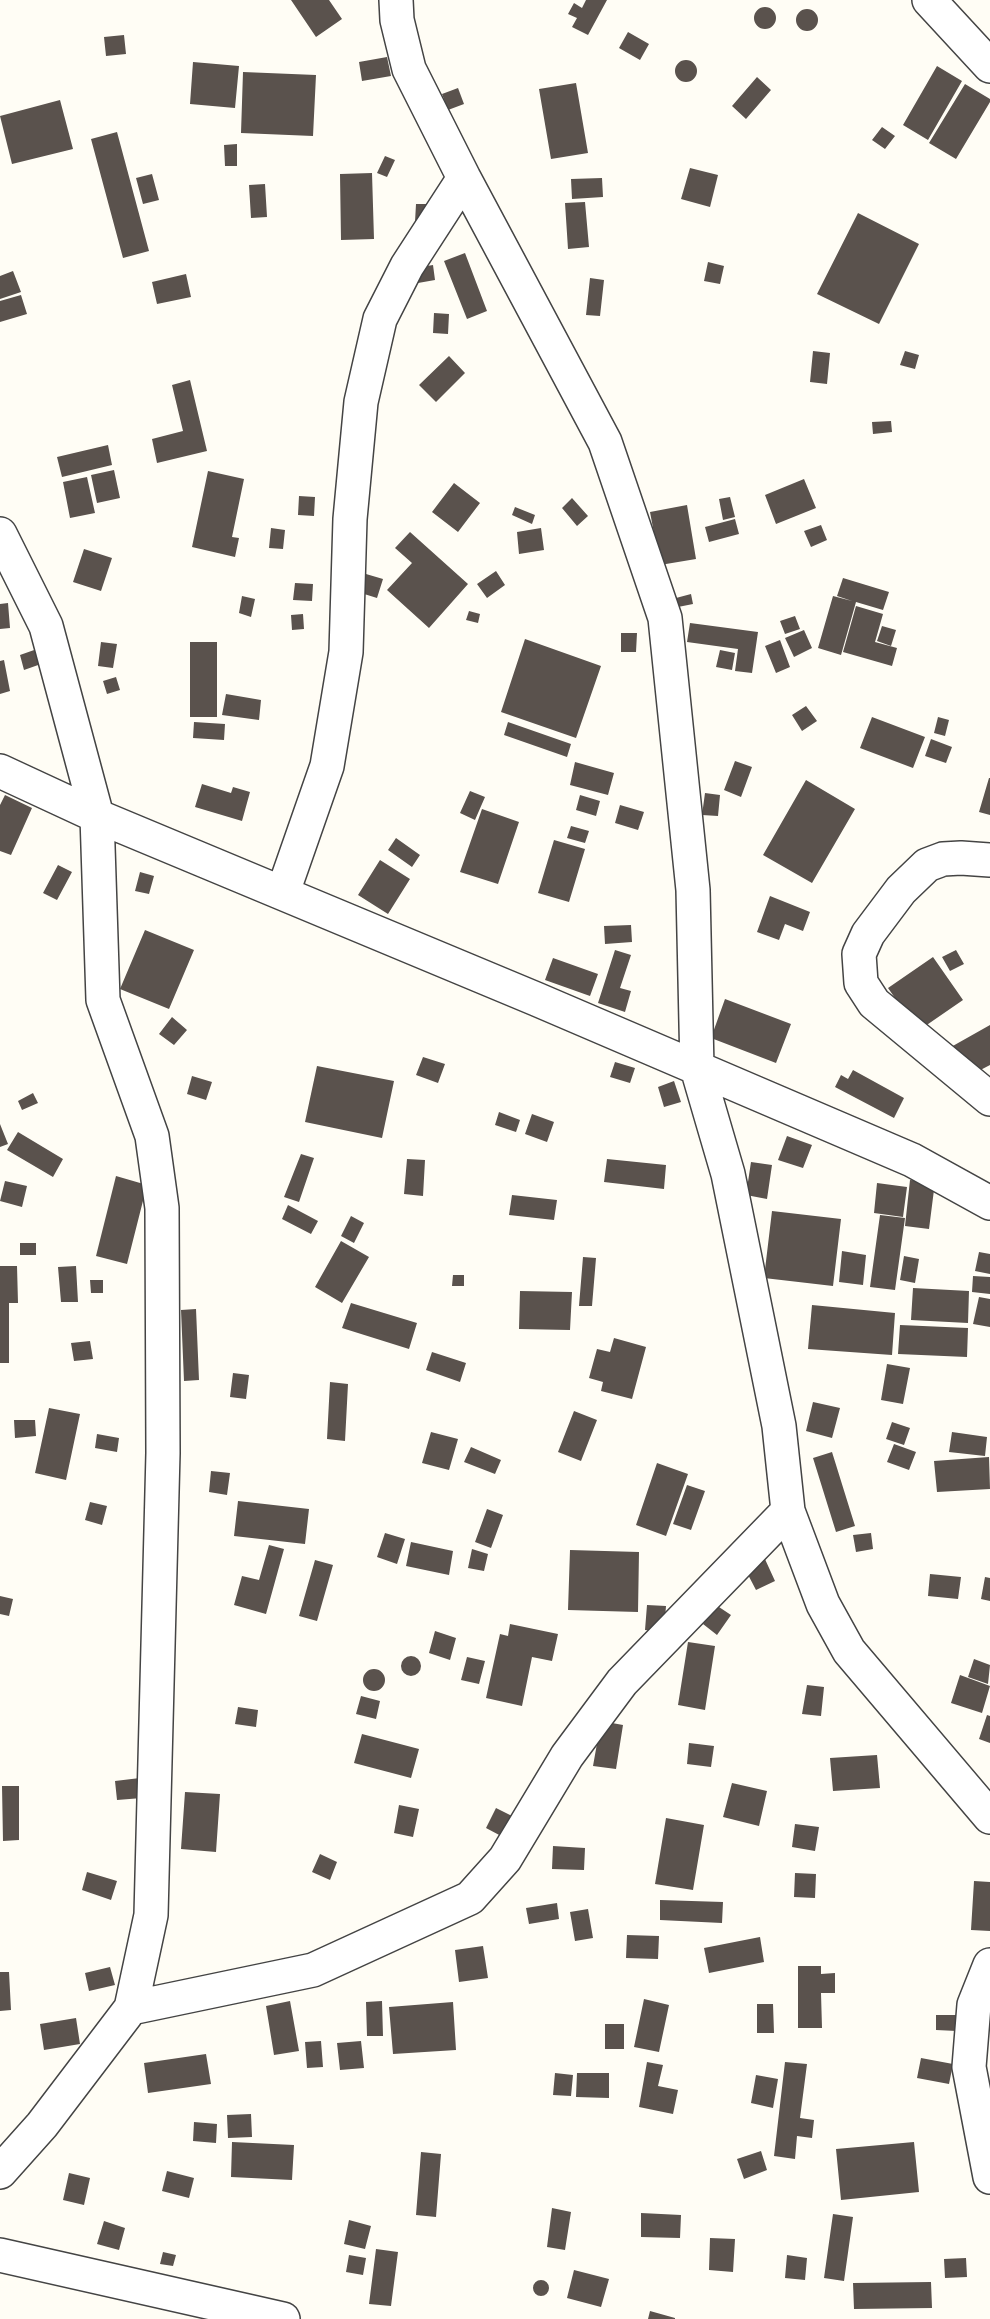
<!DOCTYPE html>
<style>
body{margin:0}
canvas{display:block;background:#fffdf5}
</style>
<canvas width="990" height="2319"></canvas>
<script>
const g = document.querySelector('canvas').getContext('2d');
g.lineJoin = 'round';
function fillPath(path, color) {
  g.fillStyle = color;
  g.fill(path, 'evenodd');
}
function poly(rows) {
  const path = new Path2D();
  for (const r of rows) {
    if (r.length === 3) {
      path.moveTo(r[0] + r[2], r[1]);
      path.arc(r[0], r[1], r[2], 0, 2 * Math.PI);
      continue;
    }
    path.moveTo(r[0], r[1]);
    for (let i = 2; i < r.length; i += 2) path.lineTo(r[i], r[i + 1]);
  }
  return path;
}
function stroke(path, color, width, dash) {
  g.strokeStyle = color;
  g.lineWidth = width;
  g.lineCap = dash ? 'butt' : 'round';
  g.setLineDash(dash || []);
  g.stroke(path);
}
const building = poly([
 [291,0,329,0,342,19,316,37],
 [586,0,607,0,588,35,572,27,577,18,568,14,574,3,582,8],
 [765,18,11],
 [807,20,11],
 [628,32,649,44,640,60,619,48],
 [124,35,126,54,106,56,104,37],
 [387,57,391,76,362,81,359,62],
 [686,71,11],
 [193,62,239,66,235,108,190,104],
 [937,66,962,81,928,140,903,125],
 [243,72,316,75,313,136,241,133],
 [757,77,771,90,746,119,732,106],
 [576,83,588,153,551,159,539,89],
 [965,84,990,99,990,102,956,159,929,143],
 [458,88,464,104,448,110,442,94],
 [60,100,73,149,12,164,0,116],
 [882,127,895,136,885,149,872,140],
 [117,132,149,251,123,258,91,139],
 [237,144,237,166,225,166,224,145],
 [385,156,395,160,387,177,377,173],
 [690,168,718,175,710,207,681,199],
 [372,173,374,239,341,240,340,174],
 [152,174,159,200,143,204,136,178],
 [602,178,603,197,572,199,571,179],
 [265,184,267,217,251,218,249,185],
 [585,202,589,247,568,249,565,203],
 [416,204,426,204,425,222,415,222],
 [858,213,919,244,879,324,817,294],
 [465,253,487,311,467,319,444,261],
 [708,262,724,266,720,284,704,281],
 [433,265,435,280,418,283,415,268],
 [13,271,21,292,0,299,0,276],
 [186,274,191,297,157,304,152,282],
 [590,278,604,280,600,316,586,315],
 [21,295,27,314,0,322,0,301],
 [434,313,449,314,448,334,433,333],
 [813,351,830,353,827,384,810,382],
 [905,351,919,355,915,369,900,365],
 [449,356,465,373,436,402,419,385],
 [190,380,207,451,157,463,152,439,183,431,172,385],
 [891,421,892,432,873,434,872,422],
 [108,445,112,465,62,477,57,457],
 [114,470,120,498,97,503,91,475],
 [208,471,244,479,232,537,239,538,235,557,192,547],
 [87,477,95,513,70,518,63,482],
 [804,479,816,508,776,524,765,495],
 [454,483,480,503,458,532,432,512],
 [299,496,315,497,314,516,298,515],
 [730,497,735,517,723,520,719,499],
 [572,498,588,516,577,526,562,508],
 [687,505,696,559,660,565,650,512],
 [515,507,535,515,532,524,512,515],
 [735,519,739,534,709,542,705,527],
 [821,525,827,540,811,547,804,531],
 [271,528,285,530,283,549,269,548],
 [541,528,544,550,519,554,517,532],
 [410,532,468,584,429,628,387,590,412,563,395,548],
 [84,549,112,558,101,591,73,582],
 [496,571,505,585,487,598,477,584],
 [366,574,383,579,377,598,361,593],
 [843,578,889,592,883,610,856,602,841,655,818,648,833,596,852,601,837,596],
 [295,583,313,584,312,601,293,600],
 [691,594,693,604,678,607,676,598],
 [242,596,255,599,251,617,239,613],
 [8,603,10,628,0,629,0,604],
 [856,606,883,614,875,642,897,648,892,666,843,652],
 [469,611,480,614,478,623,466,620],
 [303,614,304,629,292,630,291,615],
 [795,616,800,629,785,634,780,621],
 [690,623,758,632,752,673,735,671,738,649,687,642],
 [882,626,896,630,891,646,877,641],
 [804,630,812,648,794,657,785,638],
 [621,633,637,633,636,652,621,652],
 [525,639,601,666,576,738,501,712],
 [780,640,790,667,776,673,765,646],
 [101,642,117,644,113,668,98,666],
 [190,642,217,642,217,717,190,717],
 [37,649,41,664,24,670,20,655],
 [720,650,735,653,732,670,716,667],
 [4,660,10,691,0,694,0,661],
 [116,677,120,690,107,694,103,681],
 [226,694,261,700,259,720,222,715],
 [806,706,817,721,802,731,792,715],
 [872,717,925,737,913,768,860,748],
 [938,717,949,720,945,736,934,733],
 [194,722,225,724,224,740,193,738],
 [508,722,571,744,567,757,504,735],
 [931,739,952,747,946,763,925,756],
 [735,761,752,767,741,797,724,790],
 [575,762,614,773,608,795,570,785],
 [989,778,990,778,990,815,979,812],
 [806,780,855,809,812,883,763,855],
 [202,784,231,793,233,787,250,792,242,821,195,807],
 [470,791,485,797,475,820,460,813],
 [705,793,720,795,718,816,702,815],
 [5,795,32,808,11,855,0,851,0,805],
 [580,795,600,801,596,816,576,810],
 [620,805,644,812,638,830,615,823],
 [482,809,519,822,498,884,460,872],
 [571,826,589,831,585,843,567,838],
 [396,838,420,855,412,867,388,850],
 [554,840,585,849,569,902,538,893],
 [380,860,410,879,388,914,358,895],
 [58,865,72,872,57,900,43,893],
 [140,872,154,876,149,894,135,891],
 [770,896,810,912,803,931,785,924,779,940,757,932],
 [631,925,632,942,605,944,604,926],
 [145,930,194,950,169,1009,120,989],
 [615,950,631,955,620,988,631,991,625,1012,598,1003],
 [956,950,964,964,950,971,942,957],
 [933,957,963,1000,918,1031,888,988],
 [553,958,598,974,590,996,545,980],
 [725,999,791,1024,776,1063,711,1038],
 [172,1017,187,1030,174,1045,159,1034],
 [990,1025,990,1065,967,1077,951,1047],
 [423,1057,445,1064,438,1083,416,1075],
 [615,1062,635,1068,630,1083,610,1077],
 [317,1066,394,1081,382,1138,305,1122],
 [853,1070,904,1098,894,1118,835,1087,841,1075,848,1079],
 [192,1076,212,1082,206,1100,187,1094],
 [674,1081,681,1102,664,1107,658,1087],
 [33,1093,38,1103,22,1110,18,1101],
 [499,1112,520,1120,516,1132,495,1125],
 [532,1114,554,1122,547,1142,525,1134],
 [0,1124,8,1144,0,1147],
 [18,1132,63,1159,53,1177,7,1150],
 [787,1136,812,1145,803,1168,778,1160],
 [301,1154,314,1158,299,1202,284,1197],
 [407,1159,425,1160,423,1196,404,1194],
 [607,1159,666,1165,664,1189,604,1182],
 [751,1162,772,1165,767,1199,746,1195],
 [116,1176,147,1185,127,1264,96,1256],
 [910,1180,935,1182,929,1229,905,1226],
 [5,1181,27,1186,22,1207,0,1201],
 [877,1183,907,1187,903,1217,874,1213],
 [512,1195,557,1200,554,1220,509,1215],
 [288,1205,318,1221,311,1234,282,1219],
 [772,1211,841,1219,833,1286,764,1278],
 [880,1215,905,1218,895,1290,870,1287],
 [351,1216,364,1223,354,1243,341,1236],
 [341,1241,369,1257,342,1303,315,1287],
 [20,1243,36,1243,36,1255,20,1255],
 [842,1251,866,1255,863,1285,839,1282],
 [979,1252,990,1254,990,1274,975,1271],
 [904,1256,919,1259,915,1283,900,1280],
 [583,1257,596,1258,592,1306,579,1306],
 [0,1266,17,1266,18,1303,9,1303,9,1363,0,1363],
 [76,1266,78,1302,61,1302,58,1267],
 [453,1275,464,1275,464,1286,452,1286],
 [973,1276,990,1277,990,1294,972,1292],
 [90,1280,103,1280,103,1293,91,1293],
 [913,1288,969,1291,968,1323,911,1320],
 [520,1291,572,1292,570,1330,519,1329],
 [979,1297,990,1299,990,1327,973,1324],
 [351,1303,417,1323,409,1349,342,1328],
 [812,1305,895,1313,892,1355,808,1349],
 [196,1309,199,1380,184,1381,181,1310],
 [900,1325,968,1328,967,1357,898,1354],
 [614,1338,646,1347,632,1399,601,1391,603,1382,589,1378,597,1349,610,1352],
 [90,1341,93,1359,74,1361,71,1343],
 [432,1352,466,1363,460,1382,426,1370],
 [887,1364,910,1368,903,1404,881,1400],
 [233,1373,249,1375,246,1399,230,1397],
 [330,1382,348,1384,345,1441,327,1439],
 [813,1402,840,1408,832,1438,806,1431],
 [49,1408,80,1414,66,1480,35,1473],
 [574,1411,597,1420,581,1461,558,1452],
 [14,1420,35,1420,36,1436,15,1438],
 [892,1422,910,1428,904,1445,886,1439],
 [431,1432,458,1439,449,1470,422,1463],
 [952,1432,987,1437,985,1456,949,1452],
 [97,1434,119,1438,117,1452,95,1448],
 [894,1444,916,1452,909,1470,887,1462],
 [471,1447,501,1460,495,1474,464,1462],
 [832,1452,855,1526,836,1532,813,1458],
 [989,1457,990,1489,937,1492,934,1461],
 [657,1463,688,1474,666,1536,636,1525],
 [211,1471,230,1473,227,1495,209,1492],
 [687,1485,705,1491,691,1530,673,1524],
 [238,1501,309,1509,305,1544,234,1536],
 [90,1502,107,1506,102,1525,85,1520],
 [487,1509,503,1515,491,1548,475,1542],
 [385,1533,405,1539,397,1564,377,1557],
 [871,1533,873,1549,856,1552,853,1535],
 [411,1542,453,1551,449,1575,406,1566],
 [269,1545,284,1549,266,1614,234,1605,242,1576,259,1580],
 [472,1549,488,1554,484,1571,468,1568],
 [570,1550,639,1552,638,1612,568,1610],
 [764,1557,775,1581,756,1590,744,1567],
 [315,1560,333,1565,317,1621,299,1616],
 [930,1574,961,1577,958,1599,928,1596],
 [985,1577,990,1578,990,1601,981,1599],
 [0,1596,13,1599,9,1616,0,1614],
 [647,1605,666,1606,664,1632,645,1630],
 [716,1605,731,1615,717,1635,703,1624],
 [510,1624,558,1634,552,1661,532,1657,522,1706,486,1698,500,1634,508,1636],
 [435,1631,456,1638,450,1660,429,1653],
 [688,1642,715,1646,705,1710,678,1705],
 [411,1666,10],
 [467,1657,485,1661,479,1684,461,1680],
 [974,1659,990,1665,988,1684,968,1677],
 [374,1680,11],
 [960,1675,990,1686,982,1713,951,1703],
 [807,1685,824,1687,821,1716,802,1714],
 [361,1696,380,1701,376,1719,356,1714],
 [238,1707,258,1710,256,1727,235,1724],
 [987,1715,990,1716,990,1743,979,1739],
 [601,1721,623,1725,616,1769,593,1766],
 [362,1734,419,1749,411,1778,354,1763],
 [689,1743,714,1746,711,1767,687,1764],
 [877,1755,880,1788,833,1791,830,1758],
 [140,1778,142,1798,117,1800,115,1781],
 [732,1783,767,1791,759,1826,723,1817],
 [2,1786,19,1786,19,1840,3,1841],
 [185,1792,220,1794,216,1852,181,1849],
 [399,1805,419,1809,413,1837,394,1833],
 [496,1808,514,1817,503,1837,486,1828],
 [666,1818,704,1825,693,1890,655,1884],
 [795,1824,819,1827,815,1851,792,1847],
 [553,1846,585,1848,584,1870,552,1869],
 [320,1854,337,1862,330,1880,312,1872],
 [87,1872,117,1881,111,1900,82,1890],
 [795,1873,816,1874,815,1898,794,1897],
 [974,1881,990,1882,990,1931,971,1930],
 [660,1900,723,1902,722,1923,660,1920],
 [557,1903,559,1919,529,1924,526,1908],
 [588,1909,593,1938,575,1941,570,1912],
 [627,1935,659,1936,658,1959,626,1958],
 [760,1937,764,1962,709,1973,704,1948],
 [483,1946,488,1978,459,1982,455,1950],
 [798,1966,821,1966,821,1974,835,1973,835,1993,821,1993,822,2028,798,2028],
 [110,1967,115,1985,89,1991,85,1973],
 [0,1972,9,1972,11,2010,0,2011],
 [644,1999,669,2005,659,2052,634,2047],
 [290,2001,299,2051,274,2055,266,2006],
 [382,2001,383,2036,367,2036,366,2002],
 [453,2002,456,2050,393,2054,389,2007],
 [757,2004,773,2004,774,2033,757,2033],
 [936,2015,958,2015,957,2031,936,2030],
 [76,2018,80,2044,44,2050,40,2024],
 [605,2024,624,2024,624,2049,605,2049],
 [321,2041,323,2067,307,2068,305,2042],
 [361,2041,364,2068,340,2070,337,2043],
 [206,2054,211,2084,148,2093,144,2063],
 [921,2058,953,2064,949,2084,917,2078],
 [647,2062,663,2065,658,2086,678,2090,673,2114,639,2107],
 [785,2062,807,2064,800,2118,814,2120,812,2138,797,2136,795,2159,774,2156],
 [555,2073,573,2075,571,2096,553,2095],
 [577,2073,609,2073,609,2098,576,2097],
 [756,2075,778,2079,773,2108,751,2103],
 [251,2114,252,2137,228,2138,227,2115],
 [194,2122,217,2124,216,2143,193,2141],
 [232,2142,294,2145,292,2180,231,2177],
 [914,2142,919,2192,841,2200,836,2149],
 [761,2151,767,2170,744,2179,737,2159],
 [421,2152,441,2154,436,2217,416,2215],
 [167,2171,194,2178,189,2198,162,2191],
 [69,2173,90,2178,84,2205,63,2200],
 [552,2208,571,2212,565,2250,547,2247],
 [641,2213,681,2215,680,2238,641,2237],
 [833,2214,853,2217,844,2281,824,2278],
 [349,2220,371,2226,365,2249,344,2244],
 [104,2221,125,2228,119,2250,97,2244],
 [710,2238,735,2239,733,2272,709,2270],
 [376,2249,398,2252,391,2306,369,2304],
 [163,2252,176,2255,173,2266,160,2264],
 [349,2255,366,2258,363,2275,346,2272],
 [787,2255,807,2258,805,2280,785,2278],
 [966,2258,967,2277,945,2278,944,2259],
 [574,2270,609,2279,601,2307,567,2298],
 [541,2288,8],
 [931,2282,932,2308,854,2309,853,2283],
 [650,2311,675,2318,675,2319,648,2319]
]);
const minor = poly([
 [396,0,397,20,409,69,464,178,605,442,665,618,693,890,697,1068,728,1174,779,1426,788,1511,823,1604,849,1651,990,1817],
 [929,0,990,66],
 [0,534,46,626,97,816,103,1000,152,1136,162,1208,163,1453,151,1915,131,2008,42,2125,0,2172],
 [0,771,97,816,536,999,912,1160,990,1203],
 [990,860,961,858,943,859,927,865,901,890,868,934,859,954,861,983,874,1003,990,1099],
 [283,892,327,766,346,652,350,519,361,402,380,319,407,266,464,178],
 [990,1965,974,2005,969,2067,990,2177],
 [131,2008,313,1970,470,1898,505,1859,567,1756,622,1682,788,1511],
 [0,2255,283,2319]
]);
fillPath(building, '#5a524d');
stroke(minor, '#444', 36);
stroke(minor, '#fff', 33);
</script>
